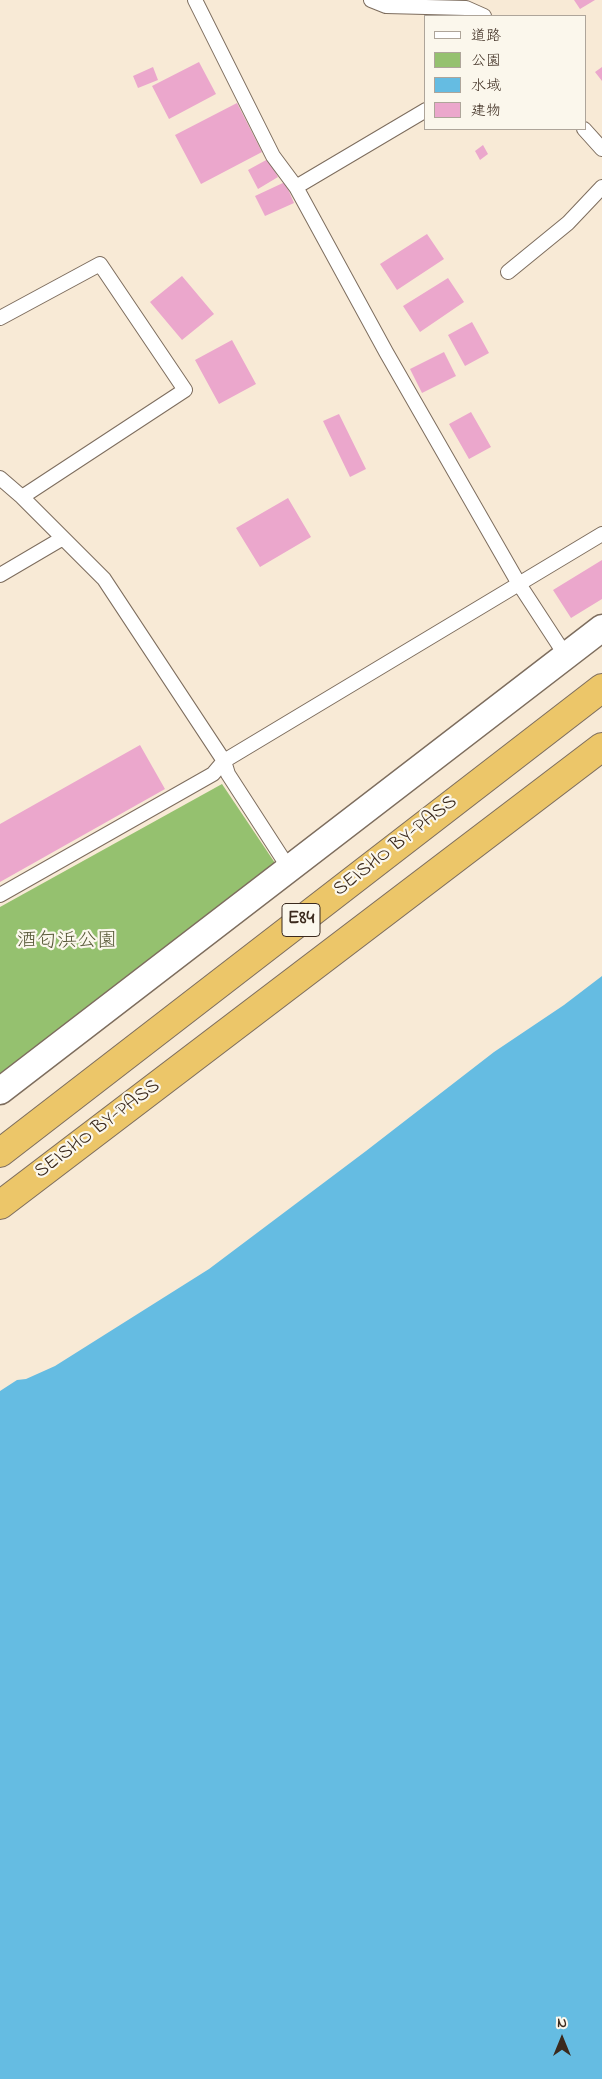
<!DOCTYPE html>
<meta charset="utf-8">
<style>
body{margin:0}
#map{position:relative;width:602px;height:2079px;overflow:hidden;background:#f8ead6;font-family:"Indie Flower","Klee One",sans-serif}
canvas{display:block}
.legend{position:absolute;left:424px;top:15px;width:162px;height:115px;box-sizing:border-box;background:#fbf7ec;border:1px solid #aea59a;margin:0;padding:6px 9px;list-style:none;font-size:15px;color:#3b2a1e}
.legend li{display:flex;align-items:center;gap:10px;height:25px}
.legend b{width:25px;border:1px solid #aea59a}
.north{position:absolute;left:537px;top:2014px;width:50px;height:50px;-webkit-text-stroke:4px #fbf7ec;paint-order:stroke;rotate:0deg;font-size:14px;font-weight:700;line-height:20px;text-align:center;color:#3b2a1e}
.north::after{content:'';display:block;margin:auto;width:18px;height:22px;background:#3b2a1e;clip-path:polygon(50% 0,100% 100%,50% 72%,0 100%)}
</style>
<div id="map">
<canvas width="602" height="2079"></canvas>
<ul class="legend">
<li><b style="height:6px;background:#fff"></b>道路</li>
<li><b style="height:14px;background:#95c16f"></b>公園</li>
<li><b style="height:14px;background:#65bce2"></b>水域</li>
<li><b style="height:14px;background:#eba7cc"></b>建物</li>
</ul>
<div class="north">N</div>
</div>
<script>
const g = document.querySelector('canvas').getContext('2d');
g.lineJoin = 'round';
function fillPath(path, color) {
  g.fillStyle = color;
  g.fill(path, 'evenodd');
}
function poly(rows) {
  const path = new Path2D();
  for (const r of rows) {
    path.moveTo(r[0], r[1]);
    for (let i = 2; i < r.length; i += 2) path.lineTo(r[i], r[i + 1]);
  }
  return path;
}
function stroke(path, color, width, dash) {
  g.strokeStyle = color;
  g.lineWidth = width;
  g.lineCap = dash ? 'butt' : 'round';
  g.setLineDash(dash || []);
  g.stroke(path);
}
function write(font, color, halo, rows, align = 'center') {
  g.font = font + ' "Indie Flower","Klee One",sans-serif';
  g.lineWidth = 4.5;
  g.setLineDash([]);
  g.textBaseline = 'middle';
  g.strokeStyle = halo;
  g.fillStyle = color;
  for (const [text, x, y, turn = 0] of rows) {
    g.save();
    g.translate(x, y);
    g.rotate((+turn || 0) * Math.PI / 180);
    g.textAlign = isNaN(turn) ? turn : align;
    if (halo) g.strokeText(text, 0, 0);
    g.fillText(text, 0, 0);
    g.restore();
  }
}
const green = poly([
 [222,784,277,866,0,1074,0,907]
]);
const water = poly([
 [602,976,602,2079,0,2079,0,1391,17,1380,26,1379,55,1366,209,1269,366,1151,494,1052,564,1005]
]);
const building = poly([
 [574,0,595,0,580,9],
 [199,62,216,94,169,119,152,86],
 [153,67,158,80,138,88,133,76],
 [602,67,602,81,595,72],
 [237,103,262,152,201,184,175,135],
 [483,145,488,154,480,160,475,151],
 [268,159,278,177,258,189,248,170],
 [285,182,294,203,265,216,255,196],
 [427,234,444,259,397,290,380,264],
 [182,276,214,314,182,340,150,302],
 [448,278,464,302,420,332,403,306],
 [472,322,489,353,465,366,448,335],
 [232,340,256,384,219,404,195,360],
 [444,352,456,376,422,393,410,369],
 [471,412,491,447,469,459,449,424],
 [339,414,366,469,350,477,323,421],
 [288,498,311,537,260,567,236,528],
 [602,560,602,599,571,618,553,590],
 [140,745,165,789,0,882,0,824]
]);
const lane = poly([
 [195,0,273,156,296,187,386,352,519,584,566,656],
 [371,0,386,6,466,8,484,16],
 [584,129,602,149],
 [296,187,426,110],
 [508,272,568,223,602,187],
 [0,318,100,264,185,390,22,497],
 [0,478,22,497,104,579,224,761,228,774,290,870],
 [0,575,63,538],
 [0,895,213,774,224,761,602,534]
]);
const street = poly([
 [0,1091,602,628]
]);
const highway = poly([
 [0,1153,602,688],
 [0,1205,602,747]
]);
const shields = [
 [301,920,38]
];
const shieldNames = [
 ["E84",301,920]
];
const streetNames = [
 ["SEISHO BY-PASS",396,847,-38],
 ["SEISHO BY-PASS",98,1130,-37]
];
const parkNames = [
 ["酒匂浜公園",67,943]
];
fillPath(green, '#95c16f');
fillPath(water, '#65bce2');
fillPath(building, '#eba7cc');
stroke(lane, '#7d6d5e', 16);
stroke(street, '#7d6d5e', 29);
stroke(highway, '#7d6d5e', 30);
stroke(lane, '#fff', 14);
stroke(street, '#fff', 26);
stroke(highway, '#ecc669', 28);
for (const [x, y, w] of shields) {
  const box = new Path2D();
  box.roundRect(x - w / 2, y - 16.5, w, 33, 4);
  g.fillStyle = '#fbf7ec';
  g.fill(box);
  stroke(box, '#3b2a1e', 1);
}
write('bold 19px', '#3b2a1e', null, shieldNames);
write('20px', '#3b2a1e', '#fbf7ec', streetNames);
write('20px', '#565736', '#fbf7ec', parkNames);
</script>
